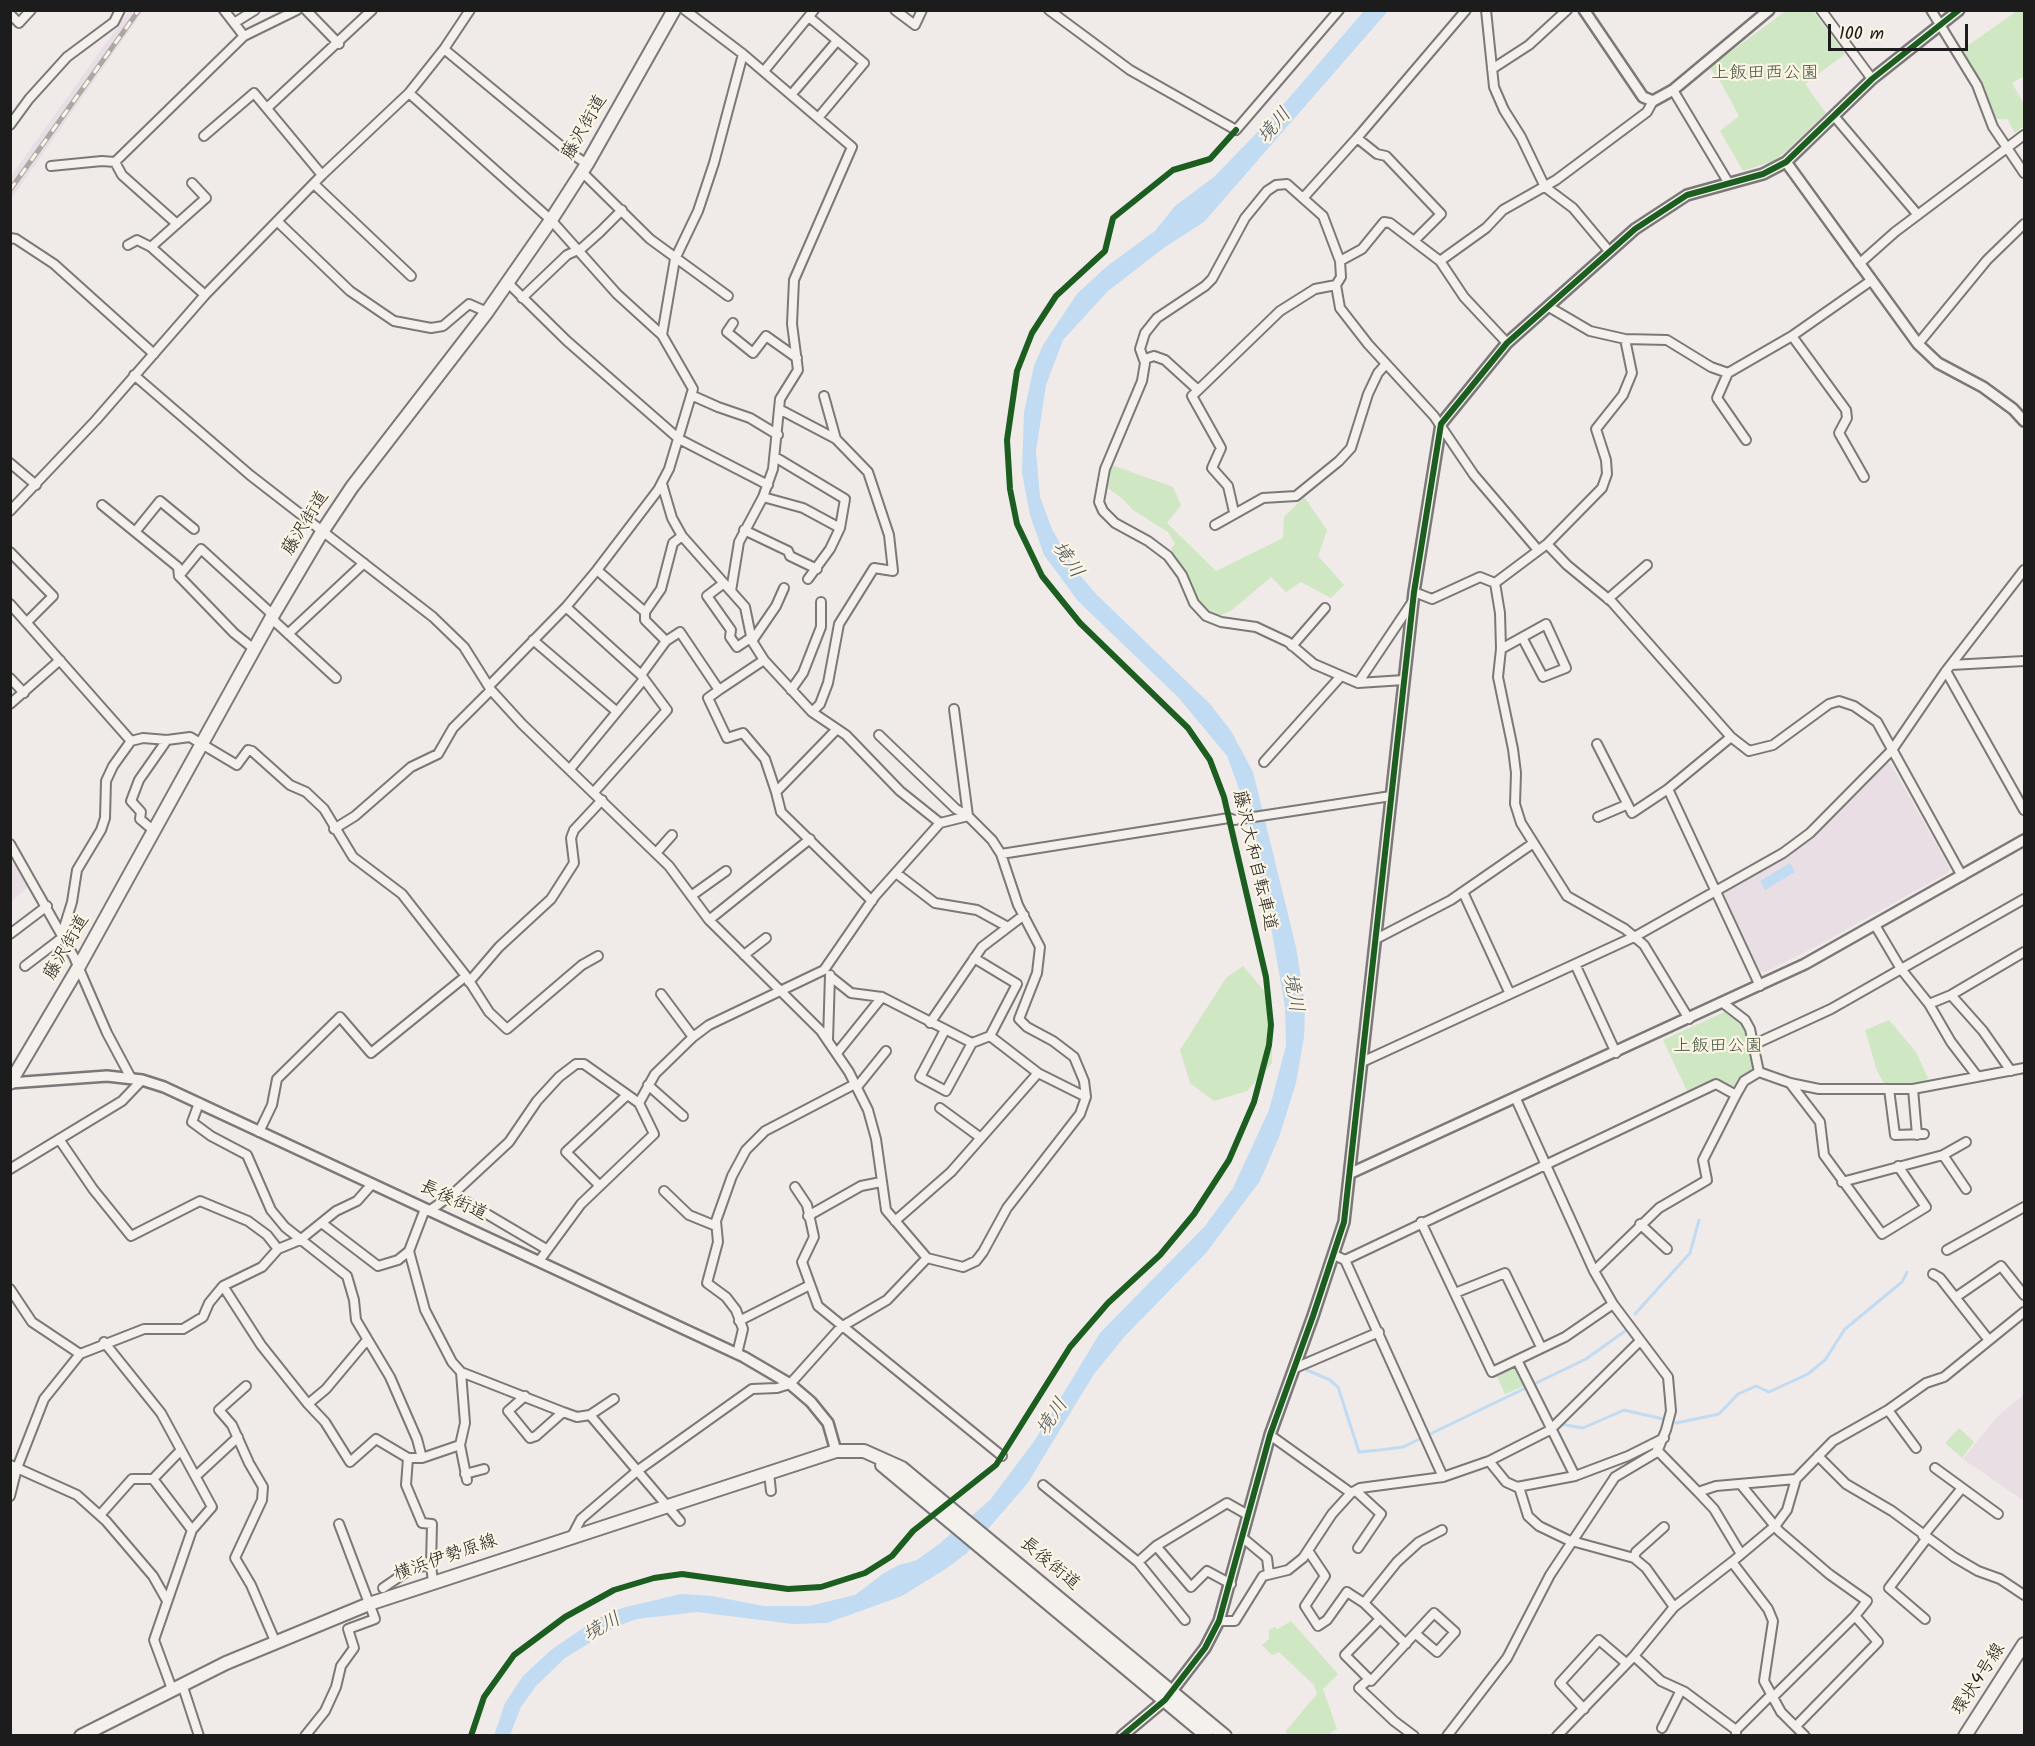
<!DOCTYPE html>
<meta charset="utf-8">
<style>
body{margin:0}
#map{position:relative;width:2035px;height:1746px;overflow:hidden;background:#f0eae9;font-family:Kalam,sans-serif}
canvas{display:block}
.frame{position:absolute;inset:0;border:12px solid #1c1c1c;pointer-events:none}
.scale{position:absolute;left:1828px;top:24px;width:140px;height:27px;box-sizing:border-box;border:3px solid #1c1c1c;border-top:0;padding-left:8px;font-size:18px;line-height:21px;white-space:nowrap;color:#1c1c1c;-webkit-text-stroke:4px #fcf5e5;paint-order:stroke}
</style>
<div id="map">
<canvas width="2035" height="1746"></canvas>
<div class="frame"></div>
<div class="scale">100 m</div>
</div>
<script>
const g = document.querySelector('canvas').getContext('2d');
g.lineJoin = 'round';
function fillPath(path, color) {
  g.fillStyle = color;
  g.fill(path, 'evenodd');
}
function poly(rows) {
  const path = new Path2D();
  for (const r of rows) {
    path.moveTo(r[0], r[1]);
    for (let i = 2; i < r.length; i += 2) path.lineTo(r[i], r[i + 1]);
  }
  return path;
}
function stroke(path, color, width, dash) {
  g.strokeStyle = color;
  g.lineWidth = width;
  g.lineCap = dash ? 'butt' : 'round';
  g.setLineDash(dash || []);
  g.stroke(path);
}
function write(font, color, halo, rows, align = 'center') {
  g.font = font + ' Kalam,"Klee One",sans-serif';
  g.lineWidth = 4.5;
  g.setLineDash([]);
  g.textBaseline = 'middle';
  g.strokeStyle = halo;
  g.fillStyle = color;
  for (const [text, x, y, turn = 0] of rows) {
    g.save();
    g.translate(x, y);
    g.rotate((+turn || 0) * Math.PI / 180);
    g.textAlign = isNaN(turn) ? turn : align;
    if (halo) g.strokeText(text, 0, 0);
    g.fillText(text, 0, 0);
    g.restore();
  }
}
const built = poly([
 [129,11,143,11,11,199,11,176],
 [1888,763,1891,764,1950,869,1949,872,1819,945,1765,972,1759,971,1724,894,1726,892,1785,858,1813,838],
 [10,859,30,885,11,902,10,902],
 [2024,1394,2024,1501,1963,1459,1997,1417]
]);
const green = poly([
 [1787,10,1813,11,1845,54,1805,84,1826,113,1783,154,1773,161,1743,171,1720,131,1739,116,1719,79,1709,68],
 [2017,11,2024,11,2024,76,2012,83,2024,104,2024,126,2015,133,2007,119,1997,119,1960,51],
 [1112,465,1173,487,1181,505,1167,523,1216,571,1283,538,1284,517,1304,497,1327,530,1318,556,1344,585,1331,598,1301,582,1286,592,1271,577,1232,610,1220,616,1207,610,1192,591,1171,549,1175,544,1168,532,1133,510,1124,500,1108,488],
 [1243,966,1265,992,1272,1019,1272,1063,1247,1091,1214,1101,1190,1083,1180,1050,1226,978],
 [1729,1010,1745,1028,1755,1069,1738,1079,1732,1088,1715,1078,1687,1091,1663,1040],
 [1889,1020,1916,1052,1928,1078,1922,1084,1885,1085,1877,1071,1865,1030],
 [1517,1367,1526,1385,1505,1394,1496,1375],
 [1959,1428,1974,1442,1962,1458,1945,1443],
 [1291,1621,1338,1674,1323,1689,1337,1729,1328,1735,1289,1735,1285,1732,1317,1694,1314,1685,1279,1652,1272,1655,1262,1645,1269,1639,1269,1630,1274,1627,1278,1629]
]);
const water = poly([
 [1364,11,1388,11,1204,222,1165,247,1108,291,1063,340,1046,385,1036,451,1040,497,1052,529,1073,567,1096,594,1210,704,1231,731,1253,772,1296,947,1305,1004,1304,1037,1296,1083,1279,1137,1260,1181,1206,1253,1125,1336,1094,1374,1027,1484,967,1553,944,1570,902,1596,827,1623,793,1624,697,1612,637,1619,615,1627,565,1658,536,1686,521,1707,510,1735,494,1736,505,1703,523,1676,551,1650,598,1618,622,1608,681,1594,712,1596,764,1606,809,1606,855,1595,884,1573,899,1565,917,1560,939,1544,990,1500,1035,1440,1100,1333,1205,1226,1233,1188,1269,1110,1286,1046,1285,1007,1269,915,1242,797,1227,756,1178,697,1078,601,1044,555,1030,515,1022,473,1024,412,1034,366,1043,345,1077,294,1106,267,1155,231,1175,206,1214,177,1276,113],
 [1790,863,1795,872,1765,890,1760,881]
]);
const stream = poly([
 [1635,1314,1690,1253,1699,1220],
 [1307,1370,1330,1380,1338,1387,1359,1452,1380,1450,1403,1447,1586,1359,1625,1331],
 [1676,1423,1719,1414,1738,1394,1756,1386,1769,1392,1808,1374,1825,1360,1845,1329,1902,1282,1907,1272],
 [1560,1424,1583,1428,1624,1410,1663,1419]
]);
const minor = poly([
 [224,10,244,36],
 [306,10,339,44],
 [685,10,743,54,852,147,794,280,792,324,798,370,780,399,773,469,763,497,739,542,731,591],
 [895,10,915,25,922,10],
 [1049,10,1130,70,1236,130,1339,10],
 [1486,10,1494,87,1504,110,1521,137,1545,187,1573,208,1609,251],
 [1821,10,1872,79],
 [1931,10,1977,85,1993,127,2024,173],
 [10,14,19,23,31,10],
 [809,17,864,63,818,118],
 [234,23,255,10],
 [444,49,566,150,587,164],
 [1492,69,1529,45,1567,10],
 [764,71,814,10],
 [1673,90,1728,182],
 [409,93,551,220,617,294,662,335],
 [791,95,837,41],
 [267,108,372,10],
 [1834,116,1918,215],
 [10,125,29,99,67,57,114,22,120,10],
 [204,136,254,93,322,175],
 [1357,138,1377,154,1386,156,1441,214,1414,241],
 [115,162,244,36,297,10],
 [115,162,122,175,177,224],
 [51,166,102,161,115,162],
 [582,172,650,239,728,296],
 [192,183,206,198,151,247,205,295],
 [314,184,411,276],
 [1304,197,1357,138,1466,10],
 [277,221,350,291,394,321,431,328,443,326,469,304,487,312],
 [10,238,16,239,54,264,154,354],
 [128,245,137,240,151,247],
 [1340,261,1362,249,1384,222,1390,223,1440,261,1464,297,1507,343],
 [1440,261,1486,228,1503,210,1556,180,1647,112,1653,101],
 [1859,264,1895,232,2024,135],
 [508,283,567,341,679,439,768,485],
 [522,298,567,255,582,248,600,232,622,210],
 [1549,307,1590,331,1625,339,1667,340,1711,367,1728,373],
 [733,323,727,332,753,353,766,336,797,358],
 [1792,336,1846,410,1847,418,1839,433,1864,477],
 [1918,344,1987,260,2024,224],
 [1145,359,1154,356,1165,360,1198,390],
 [134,375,250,475,433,617,464,647,491,690,522,724,669,866,709,920,821,1031,849,1072,868,1110,876,1139,886,1210,927,1258,963,1267,976,1261,983,1252,1007,1208,1080,1114,1086,1097,1084,1081,1074,1057,1053,1041,1027,1027,1019,1019,1037,973,1040,947,1018,905,1001,854,992,840,968,816,954,709],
 [691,395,718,407,750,418,778,435],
 [824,396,836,439],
 [779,409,836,439,868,472,889,535,893,571,874,568,839,624,828,683,820,704,812,712],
 [1746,440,1717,398,1728,373,1792,336,1872,280],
 [775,457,845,499,840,528,830,549,808,579],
 [10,463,36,485],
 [662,484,672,518,682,536],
 [763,497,803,508,840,528],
 [102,505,178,567,179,576,234,633,254,649],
 [10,511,96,420,205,295,322,175,409,93,444,49,470,10],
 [1234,512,1228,486,1212,468,1221,448,1192,396,1280,311,1315,289,1336,285],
 [1215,525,1263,498,1296,496,1339,461,1351,448,1368,394,1378,373,1386,364],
 [744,530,788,551,790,556,817,569],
 [135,532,160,501,194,529],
 [1547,544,1567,565,1612,602,1731,737,1749,751,1773,745,1829,704,1839,701,1854,706,1877,722,1962,876],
 [10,552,53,596,27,622],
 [597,570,645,612,661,589,673,543,682,536,745,607,752,641,764,660,812,712,846,735,900,791,940,823],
 [179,576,201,549,273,615],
 [724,583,707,596,731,630,730,637,737,647,752,637],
 [1495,583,1547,544,1602,488,1607,474,1606,460,1596,429,1623,395,1632,373,1625,339],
 [1414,592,1432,599,1480,577,1495,583,1500,613,1501,649,1498,677,1513,749,1516,773,1515,804,1521,823,1567,896,1625,929,1644,945,1689,1019],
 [1608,599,1647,565],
 [10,604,131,741],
 [566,607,641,675],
 [645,612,645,620,666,641],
 [271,618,336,678],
 [288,634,364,563],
 [533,640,616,711],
 [752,641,776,606,784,588],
 [1292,646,1325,608],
 [1501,649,1546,624,1566,668,1543,677,1523,639],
 [1951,665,2024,661],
 [1946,671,2024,810],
 [10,678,24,693],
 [1404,680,1358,683,1314,664,1288,642,1256,627,1221,622,1206,616,1194,603,1182,575,1168,556,1148,541,1115,523,1103,511,1099,502,1105,469,1142,381,1145,363,1140,349,1145,333,1157,318,1205,286,1212,279,1245,218,1267,191,1276,185,1287,184,1323,216,1340,261,1341,277,1336,285,1340,308,1368,344,1434,416,1474,475,1538,550],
 [1358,683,1413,601],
 [489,686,566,607,597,570,658,490,669,469,693,389,662,335,675,259,698,211,714,163,743,54],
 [719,690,708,698,727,738,743,733,765,759,776,792],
 [791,690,803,673,821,627,821,602],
 [10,704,60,660],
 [837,729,776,792,781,812,872,901],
 [879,735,956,809,968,816],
 [1731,737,1668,789,1760,986],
 [1597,744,1632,813,1668,789],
 [1264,762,1341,676],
 [570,769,644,679,641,675,666,641,680,632,719,690,764,660],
 [594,792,667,710,644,679],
 [1598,817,1626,805],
 [334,829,355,816,411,767,438,754,453,728,491,690],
 [154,831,140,819,141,812,131,801,139,780,167,740],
 [10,844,74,957,107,1033,131,1078],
 [656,853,672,835],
 [1001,854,1229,818,1234,820,1391,796],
 [896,873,935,903,977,910,1008,927],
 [1463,892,1510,994],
 [691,896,726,871],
 [709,920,810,839],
 [1875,925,1901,969,1929,1004,1951,995,2024,952],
 [10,934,47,906],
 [62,934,72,902,77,870,101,830,105,818,106,781,113,766,131,741,143,738,167,740,190,737,237,765,248,750,252,751,290,785,306,792,324,809,353,857,402,894,466,976],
 [1376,939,1451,900,1532,844],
 [744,955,766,938],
 [974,958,1017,984,990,1036],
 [1575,964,1616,1053],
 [25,966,63,937],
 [831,977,851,993,882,997,972,1043,990,1036,1038,1073,1086,1097],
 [469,982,499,947,551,899,574,863,571,838,574,830,602,800],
 [661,994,693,1037],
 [1951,995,1983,1031,2011,1071],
 [1723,1003,1745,1020,1750,1029,1759,1072],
 [1929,1004,1951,1042,1977,1076],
 [930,1023,982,947,1024,915],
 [945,1030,920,1077,946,1091,972,1043],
 [828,1040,830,975],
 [1755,1044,1831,1009,2024,899],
 [837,1053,882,997],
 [1362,1062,1636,936,1783,853,1810,833,1892,750,1946,671,2024,570],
 [1790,1083,1820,1122,1824,1155,1882,1234,1926,1207,1898,1166],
 [648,1085,683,1116],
 [857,1087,886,1051],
 [1889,1089,1895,1135,1924,1134],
 [1913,1089,1917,1135],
 [199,1103,192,1122,211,1136,247,1155,271,1210,285,1227,347,1276,354,1300,356,1320,390,1377,417,1439,422,1458,408,1458,406,1485,422,1523,432,1524,431,1565,433,1582],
 [639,1103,655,1074,693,1037,709,1025,824,970,875,896,940,823,968,816],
 [940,1108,981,1138],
 [259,1132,272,1105,277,1079,340,1017,371,1053,466,976,489,1012,507,1029,582,965,598,956],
 [59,1139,93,1189,131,1236,200,1201,248,1221,267,1235,278,1249],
 [1943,1155,1966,1189],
 [10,1169,122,1101,142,1080],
 [1842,1182,1943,1155,1966,1142],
 [600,1186,566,1152,626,1096],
 [795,1187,807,1205,814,1237,802,1262,818,1306,1002,1456],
 [664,1191,689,1215,716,1226],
 [453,1194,546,1249],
 [429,1211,453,1194,509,1142,537,1101,559,1077,576,1064,584,1064,639,1103,654,1134,581,1204,539,1261],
 [808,1216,861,1186,881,1182],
 [895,1221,951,1172,1038,1073],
 [1421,1222,1492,1372,1565,1337,1613,1304],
 [323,1224,378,1266,398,1260,409,1251],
 [1640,1224,1667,1249],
 [1947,1250,2024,1207],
 [1334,1255,1345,1260,1443,1477],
 [1345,1260,1716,1084,1736,1095,1744,1081,1759,1072,1790,1083,1819,1089,1913,1089,2024,1068],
 [1594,1271,1659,1208,1707,1180,1703,1160,1736,1095],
 [1933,1274,1940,1278,1988,1339],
 [223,1286,261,1345,308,1404],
 [10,1289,32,1322,80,1354,144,1329,183,1329,203,1317,209,1303,223,1286,262,1267,278,1249,300,1240,336,1211,357,1201,372,1184],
 [1455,1293,1505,1273,1541,1347],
 [1956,1297,2001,1266,2024,1295],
 [739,1321,810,1285],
 [367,1340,326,1389,308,1404,325,1422,350,1462,376,1439,408,1458],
 [104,1342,161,1413,212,1507,192,1530,154,1640,172,1689],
 [737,1354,743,1329,736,1310,726,1297,707,1283,718,1242,716,1221,732,1176,746,1150,765,1131,855,1084],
 [1517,1360,1575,1476,1628,1456,1664,1438],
 [1295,1368,1379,1332],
 [461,1372,563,1412,577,1417,590,1415,680,1521],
 [246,1386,219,1410,232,1425,249,1463,263,1487,262,1500,235,1558,251,1585,275,1641],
 [525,1396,508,1411,530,1438,536,1436,563,1412],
 [1888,1410,1916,1448],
 [590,1415,614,1399],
 [1270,1435,1351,1493,1360,1488,1443,1477,1489,1461,1550,1430,1640,1341],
 [460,1445,467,1480],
 [1657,1450,1698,1492,1716,1486,1796,1479,1833,1441,1888,1410,1926,1383,1944,1377,2024,1312],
 [1818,1456,1846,1484,1892,1511,1954,1557,1978,1571,2000,1579,2024,1595],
 [422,1458,460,1445,465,1423,461,1372,452,1362,425,1310,409,1251,425,1209],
 [1489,1461,1506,1482,1517,1487,1575,1476],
 [10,1465,17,1468,44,1399,80,1354],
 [1935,1468,1998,1514],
 [769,1473,771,1491],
 [465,1474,484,1469],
 [196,1476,238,1437],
 [153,1479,192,1530],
 [1043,1485,1138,1562,1185,1620],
 [1742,1486,1779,1531,1829,1574,1867,1601,1855,1616,1772,1698],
 [1519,1487,1528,1516,1539,1526,1568,1540,1634,1558,1646,1568,1674,1607],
 [1356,1491,1381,1514,1358,1548],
 [1698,1492,1714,1509,1741,1554],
 [10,1496,17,1468,77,1495,106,1521,153,1576,166,1599],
 [100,1515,132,1479,153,1479,181,1450],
 [572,1536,581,1519,637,1471,752,1389,777,1388,790,1384,841,1327,887,1300,927,1258],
 [1923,1536,1962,1488],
 [1243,1538,1267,1558,1269,1574],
 [1156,1546,1191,1587,1207,1571,1231,1584],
 [1309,1552,1325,1576,1305,1606,1318,1626,1327,1620,1347,1592,1364,1603,1406,1644],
 [1634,1558,1636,1552,1664,1527],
 [1138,1562,1156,1546,1227,1503,1248,1515],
 [1732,1562,1776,1525,1787,1510,1796,1479],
 [383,1588,412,1568,431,1565],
 [1364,1603,1397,1562,1419,1542,1442,1530],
 [1380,1619,1345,1655,1371,1681,1434,1613,1455,1632,1437,1652,1416,1634],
 [1925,1619,1889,1588,1927,1538],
 [1219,1621,1235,1621,1263,1576,1288,1570,1303,1558,1332,1514,1351,1493],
 [1634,1656,1661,1681,1685,1692,1736,1730],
 [1368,1680,1359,1688,1394,1721,1414,1736],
 [182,1684,199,1736],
 [1584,1709,1560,1683,1599,1640,1626,1663],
 [1796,1726,1878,1642,1855,1616],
 [1662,1728,1681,1690],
 [305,1736,325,1711,336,1687,341,1666,354,1648,348,1629,375,1619,339,1524],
 [1447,1736,1507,1658,1550,1575,1615,1477,1657,1452,1666,1430,1671,1411,1668,1377,1613,1304,1594,1271,1516,1099],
 [1557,1736,1634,1656,1674,1607,1732,1562,1768,1609,1773,1621,1764,1681,1781,1712,1805,1736],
 [1736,1736,1736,1730,1771,1695]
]);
const tertiary = poly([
 [1584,10,1643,97,1653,101,1673,90,1769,10],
 [1786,162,1918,344,1938,363,1983,387,2013,409,2024,421],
 [10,1083,107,1076,142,1080,164,1087,744,1357,790,1384,811,1402,828,1423,836,1451],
 [1351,1173,1805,964,2024,840],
 [1122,1736,1165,1700,1205,1648,1219,1621,1270,1435,1313,1316,1344,1222,1414,592,1441,424,1507,343,1635,229,1687,195,1763,174,1786,162,1872,79,1959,10]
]);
const primary = poly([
 [882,1465,1207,1736],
 [81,1736,226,1663,369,1604,836,1451,864,1451,902,1468,1225,1736],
 [1965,1736,2024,1644]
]);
const trunk = poly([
 [10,1083,78,968,273,615,322,532,352,487,487,312,551,220,587,164,674,10]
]);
const rail = poly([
 [10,190,139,10]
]);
const cycleway = poly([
 [471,1736,484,1697,514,1655,565,1617,614,1590,654,1578,682,1574,788,1589,821,1587,865,1573,892,1556,913,1531,996,1465,1070,1347,1108,1303,1160,1255,1194,1214,1229,1160,1254,1102,1269,1045,1271,1025,1266,977,1224,797,1210,760,1188,728,1080,623,1042,576,1017,524,1010,489,1007,440,1017,371,1032,333,1056,296,1105,251,1113,218,1173,170,1210,159,1236,130],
 [1122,1736,1165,1700,1205,1648,1219,1621,1270,1435,1313,1316,1344,1222,1414,592,1441,424,1507,343,1635,229,1687,195,1763,174,1786,162,1872,79,1959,10]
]);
const parkNames = [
 ["上飯田西公園",1765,75],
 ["上飯田公園",1718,1048]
];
const streetNames = [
 ["藤沢街道",586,128,-60],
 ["藤沢街道",307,524,-58],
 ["藤沢大和自転車道",1253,861,77],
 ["藤沢街道",68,948,-60],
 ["長後街道",453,1202,25],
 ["横浜伊勢原線",446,1559,-19],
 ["長後街道",1049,1565,40],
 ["環状4号線",1980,1680,-57]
];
const waterNames = [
 ["境川",1276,127,-49],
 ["境川",1066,561,56],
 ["境川",1291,993,80],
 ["境川",1054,1418,-56],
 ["境川",603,1629,-29]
];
fillPath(built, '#e8dee4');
fillPath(green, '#cfe7c3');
fillPath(water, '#c0dbf2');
stroke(stream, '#c0dbf2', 3);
stroke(minor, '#7b7978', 12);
stroke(tertiary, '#7b7978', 14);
stroke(primary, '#7b7978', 16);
stroke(trunk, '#7b7978', 16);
stroke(minor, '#f4f1ec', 8);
stroke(tertiary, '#f4f1ec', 9);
stroke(primary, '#f4f1ec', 12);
stroke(trunk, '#f4f1ec', 12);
stroke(rail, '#aaa8a5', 5);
stroke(rail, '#fcf5e5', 3, [9]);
stroke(cycleway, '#1b5e20', 6);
write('18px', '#4a5845', '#fcf5e5', parkNames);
write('18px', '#1c1c1c', '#fcf5e5', streetNames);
write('italic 20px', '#47535d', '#fcf5e5', waterNames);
</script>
